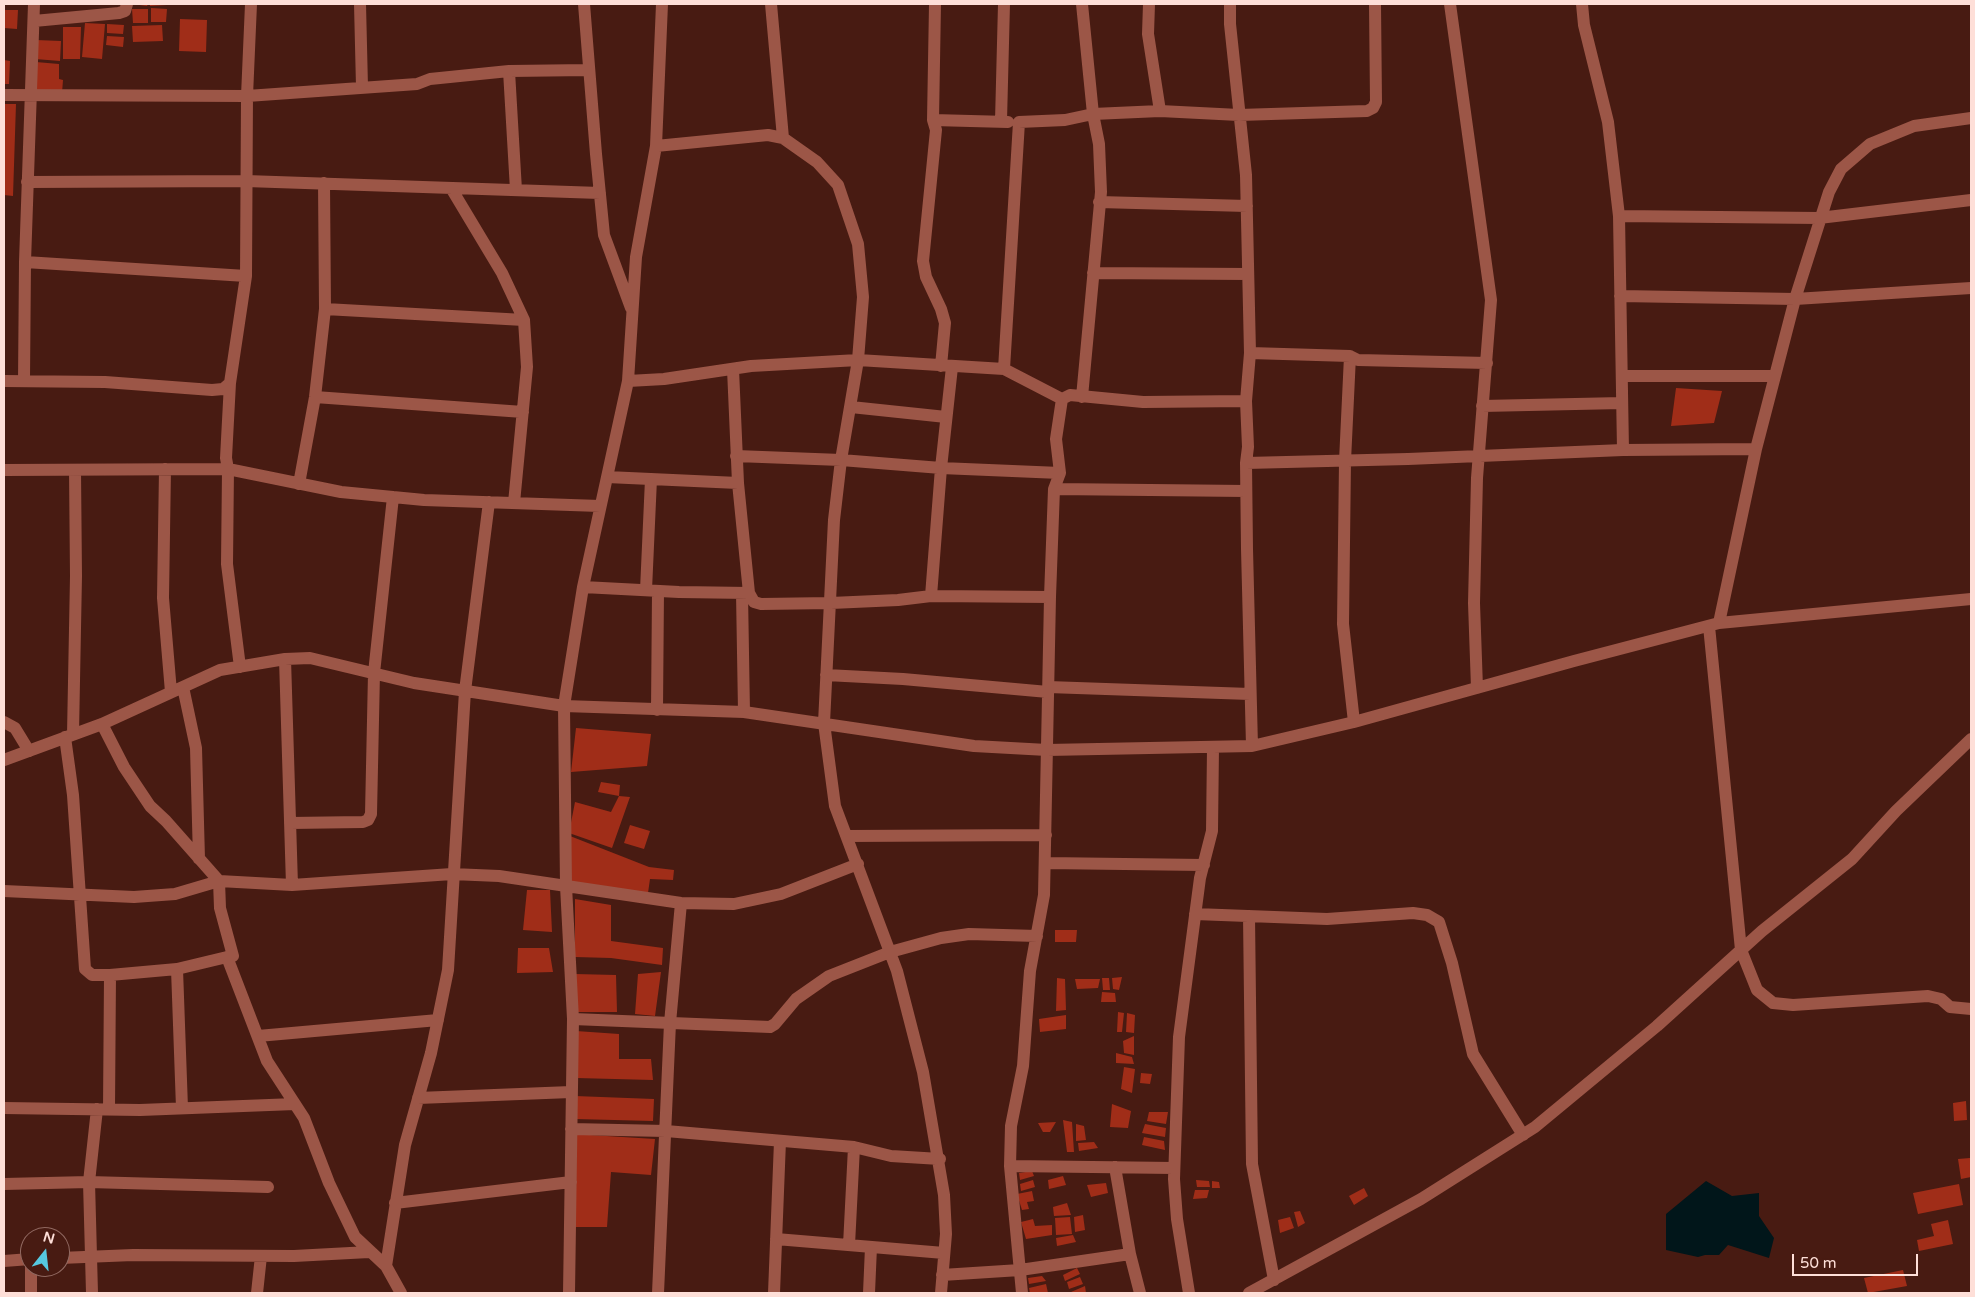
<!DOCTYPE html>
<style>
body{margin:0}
#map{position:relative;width:1975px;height:1297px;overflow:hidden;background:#481b12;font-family:"Varela Round",sans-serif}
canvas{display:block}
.frame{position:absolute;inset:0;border:5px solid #fedfd8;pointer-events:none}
.north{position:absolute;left:20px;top:1227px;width:50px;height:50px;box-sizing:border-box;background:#481b12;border:1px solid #916961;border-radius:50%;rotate:16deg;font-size:14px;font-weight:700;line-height:20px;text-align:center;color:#fedfd8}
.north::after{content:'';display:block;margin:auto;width:18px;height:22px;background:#56c9e0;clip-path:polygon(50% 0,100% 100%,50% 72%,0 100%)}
.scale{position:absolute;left:1792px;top:1254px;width:126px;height:22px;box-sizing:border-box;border:2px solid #fedfd8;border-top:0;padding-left:6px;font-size:15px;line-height:18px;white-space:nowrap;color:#fedfd8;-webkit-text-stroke:4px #481b12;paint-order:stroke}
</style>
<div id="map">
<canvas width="1975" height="1297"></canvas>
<div class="frame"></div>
<div class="north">N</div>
<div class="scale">50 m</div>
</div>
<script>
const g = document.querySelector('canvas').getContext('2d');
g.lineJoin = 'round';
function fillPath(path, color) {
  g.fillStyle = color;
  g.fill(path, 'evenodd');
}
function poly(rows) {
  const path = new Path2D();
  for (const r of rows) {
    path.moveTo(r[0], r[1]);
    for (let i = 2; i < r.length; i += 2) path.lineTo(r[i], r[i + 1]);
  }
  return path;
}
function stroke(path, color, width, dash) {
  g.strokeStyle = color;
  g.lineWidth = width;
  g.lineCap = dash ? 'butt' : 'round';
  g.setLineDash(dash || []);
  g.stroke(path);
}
const water = poly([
 [1706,1181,1732,1196,1759,1193,1759,1216,1774,1238,1769,1258,1728,1245,1719,1255,1705,1255,1698,1257,1666,1250,1666,1214]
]);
const building = poly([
 [132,4,148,4,147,6],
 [150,4,167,4,167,5,150,6],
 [151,8,167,9,166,22,151,22],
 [132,9,148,9,148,23,133,23],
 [4,10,18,10,17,29,4,28],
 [180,19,207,20,206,52,179,51],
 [85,23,105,24,102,59,82,57],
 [107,24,124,25,123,34,107,33],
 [162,25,163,41,133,42,132,26],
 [63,27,81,27,80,59,63,59],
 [107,36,124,37,123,47,106,45],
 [36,40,61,41,60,61,35,59],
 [4,60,10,61,9,84,4,84],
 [36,62,59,64,59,79,63,80,62,93,35,92],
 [4,104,16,104,13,196,4,195],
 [1676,388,1722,391,1714,423,1671,426],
 [576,728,651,734,647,766,571,772],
 [601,782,620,785,619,796,598,792],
 [619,796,630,797,612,848,569,833,575,802,611,812],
 [630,825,650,831,644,849,624,843],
 [570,836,649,867,674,870,673,880,650,879,648,893,570,883],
 [527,890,550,890,552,932,523,930],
 [575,899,611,905,611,941,663,948,662,965,611,958,575,957],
 [1055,930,1077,930,1076,942,1055,942],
 [518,948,549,948,553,972,517,973],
 [661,972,655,1016,635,1014,638,974],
 [575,974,616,975,617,1012,577,1012],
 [1122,977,1119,990,1113,989,1112,978],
 [1057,978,1065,979,1066,1010,1056,1011],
 [1102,978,1109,978,1110,990,1103,990],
 [1075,979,1100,979,1098,988,1077,989],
 [1102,992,1115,993,1116,1002,1101,1002],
 [1118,1012,1124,1013,1122,1032,1117,1032],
 [1127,1013,1135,1015,1134,1033,1126,1032],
 [1066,1015,1066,1029,1040,1032,1039,1019],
 [576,1031,619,1034,619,1059,651,1059,653,1080,576,1078],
 [1134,1036,1134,1055,1124,1053,1123,1041],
 [1116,1053,1132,1057,1134,1064,1116,1063],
 [1124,1067,1135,1069,1132,1093,1121,1089],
 [1141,1073,1152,1074,1150,1084,1140,1083],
 [575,1096,654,1099,653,1121,575,1119],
 [1966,1101,1967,1120,1954,1121,1953,1103],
 [1112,1104,1131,1111,1128,1128,1110,1127],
 [1149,1112,1168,1112,1166,1124,1147,1121],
 [1063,1120,1072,1122,1074,1152,1067,1152],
 [1056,1122,1050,1132,1043,1132,1038,1123],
 [1076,1124,1084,1126,1086,1140,1076,1141],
 [1145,1124,1166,1128,1165,1137,1142,1133],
 [574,1134,655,1139,651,1175,611,1172,607,1227,573,1227],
 [1144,1137,1164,1141,1165,1150,1142,1145],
 [1094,1142,1098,1148,1079,1151,1078,1143],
 [1970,1158,1971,1177,1961,1179,1958,1159],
 [1032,1171,1034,1176,1020,1180,1019,1173],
 [1063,1176,1066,1185,1049,1189,1048,1180],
 [1033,1180,1035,1187,1021,1191,1020,1184],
 [1196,1180,1209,1181,1210,1187,1197,1187],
 [1212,1181,1219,1182,1220,1188,1212,1188],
 [1106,1183,1108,1193,1091,1197,1087,1185],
 [1959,1184,1963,1205,1918,1214,1913,1193],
 [1364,1188,1368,1196,1354,1205,1349,1196],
 [1195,1190,1209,1190,1207,1198,1193,1199],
 [1032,1191,1034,1201,1027,1202,1029,1209,1022,1210,1017,1194],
 [1067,1203,1071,1215,1054,1216,1053,1207],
 [1300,1211,1305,1223,1298,1227,1294,1212],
 [1083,1215,1085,1230,1075,1232,1074,1217],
 [1070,1217,1072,1234,1056,1235,1055,1218],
 [1290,1217,1294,1228,1280,1233,1278,1220],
 [1033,1219,1035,1226,1052,1225,1052,1235,1026,1239,1021,1222],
 [1948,1220,1953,1244,1919,1251,1917,1240,1934,1236,1931,1224],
 [1073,1235,1076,1242,1057,1246,1056,1238],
 [1077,1268,1080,1274,1065,1281,1063,1275],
 [1903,1270,1907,1286,1868,1293,1864,1278],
 [1042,1276,1046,1281,1029,1284,1028,1278],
 [1080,1277,1083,1284,1069,1289,1067,1282],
 [1046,1284,1048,1293,1030,1293,1029,1288],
 [1085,1286,1086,1293,1072,1293,1071,1292]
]);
const street = poly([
 [251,4,247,96,246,276,230,383,226,458,228,469,341,492,424,500,600,506],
 [360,4,362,87],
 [584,4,596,154,604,235,631,308],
 [771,4,783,138],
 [935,4,933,120,936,130,923,261,926,277,941,309,945,323,941,366],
 [1082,4,1093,114,1099,144,1101,192,1082,397],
 [1149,4,1148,34,1160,111],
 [1230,4,1230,24,1246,175,1250,353,1246,401,1248,447,1246,463,1247,549,1252,746],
 [1450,4,1491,300,1477,478,1474,603,1477,688],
 [1582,4,1584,25,1608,122,1619,216,1623,450],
 [34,21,119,13,125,11,127,4],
 [509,71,516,190],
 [4,95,247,96,417,84,430,79,509,71,589,70],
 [933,120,1008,122],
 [1001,121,1004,4],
 [656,146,768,135,783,138,817,162,838,185,858,244,863,297,858,360,841,460,834,520,824,723,835,806,897,971,923,1072,944,1195,946,1234,941,1293],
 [27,182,246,181,600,193],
 [451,188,502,273,524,320,527,367,514,503],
 [1099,202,1247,206],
 [1619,216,1819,218,1971,200],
 [25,262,246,276],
 [1093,273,1248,274],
 [1620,296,1795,299,1971,288],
 [325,309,524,320],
 [1250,353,1350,356,1358,360,1487,363],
 [1350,356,1345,461,1343,624,1354,722],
 [733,369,738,483,749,593,754,602,761,604,831,603,898,600,931,596,1050,597],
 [1004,369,1019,122,1065,120,1093,114,1160,111,1239,115,1367,111,1373,108,1376,102,1375,4],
 [1622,376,1775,376],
 [24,380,25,262,34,4],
 [4,381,105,382,212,390,223,389,230,383],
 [628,381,664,379,751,366,858,360,1004,369,1062,399],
 [315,397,523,412],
 [1062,399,1070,395,1143,402,1246,401],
 [1482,406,1622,403],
 [851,407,946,417],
 [736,456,841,460,941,468,1060,473],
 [1246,463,1408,459,1623,450,1756,449],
 [165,469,163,598,171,692],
 [4,470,228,469,227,564,240,667],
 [607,477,738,483],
 [299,484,315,397,325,309,324,183],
 [1054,489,1246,491],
 [583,587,679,592,749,593],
 [646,590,651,479],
 [742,593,744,712],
 [931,596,941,468,952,367],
 [1719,623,1756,449,1795,299,1829,192,1841,169,1870,144,1914,126,1971,118],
 [1709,626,1741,950,1757,990,1773,1003,1793,1005,1928,996,1941,999,1950,1007,1971,1009],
 [285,659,292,885],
 [826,675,903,679,1048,692],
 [183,687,196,748,199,859],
 [1048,687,1250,694],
 [657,710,658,591],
 [4,722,15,728,29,751],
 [102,724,124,767,150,806,166,821,219,881,220,908,233,956,227,957,267,1061,304,1118,329,1183,355,1237,386,1266,401,1293],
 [73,734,76,576,75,470],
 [65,737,73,795,85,969,92,975,110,975,177,969,227,957],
 [4,760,102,724,220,670,285,659,310,658,414,683,564,706,744,712,974,746,1047,750,1252,746,1354,722,1574,661,1719,623,1971,599],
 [290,823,363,822,368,820,371,814,374,673,393,497],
 [847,836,1046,835],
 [1045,863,1204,865],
 [4,891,134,897,175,894,219,881,292,885,452,874,499,876,681,903,734,904,781,894,858,864],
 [1195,914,1327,919,1413,913,1427,915,1439,922,1452,963,1473,1054,1523,1135],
 [1249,916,1252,1164,1274,1280],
 [177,969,182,1108],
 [573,1019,770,1027,775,1024,796,999,829,976,890,952,941,938,969,934,1037,936],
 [258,1036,438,1020],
 [418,1098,571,1092],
 [4,1108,140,1110,295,1104],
 [109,1109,110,975],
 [571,1129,666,1131,854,1147,891,1156,940,1159],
 [1010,1166,1174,1168],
 [1115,1167,1130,1254,1140,1293],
 [4,1184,89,1182,268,1187],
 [395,1203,571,1182],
 [776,1239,944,1253],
 [849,1245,854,1147],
 [60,1258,133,1255,294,1256,369,1252],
 [4,1261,30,1259],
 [386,1266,405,1145,431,1053,448,970,465,691,489,502],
 [942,1275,1020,1270,1130,1254],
 [31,1293,31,1267],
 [92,1293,89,1182,97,1109],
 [257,1293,261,1256],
 [569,1293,573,1019,566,886,564,706,583,587,628,381,636,257,656,146,662,4],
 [658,1293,670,1023,681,903],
 [774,1293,780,1141],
 [869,1293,871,1247],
 [1022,1293,1010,1166,1011,1126,1023,1066,1030,971,1044,895,1050,597,1054,489,1060,473,1056,439,1062,399],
 [1189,1293,1177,1219,1174,1179,1179,1037,1200,878,1212,831,1213,748],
 [1249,1293,1421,1199,1535,1127,1657,1026,1762,931,1852,859,1896,811,1971,739]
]);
fillPath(water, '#01161a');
fillPath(building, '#a02d18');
stroke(street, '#9c5647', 12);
</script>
